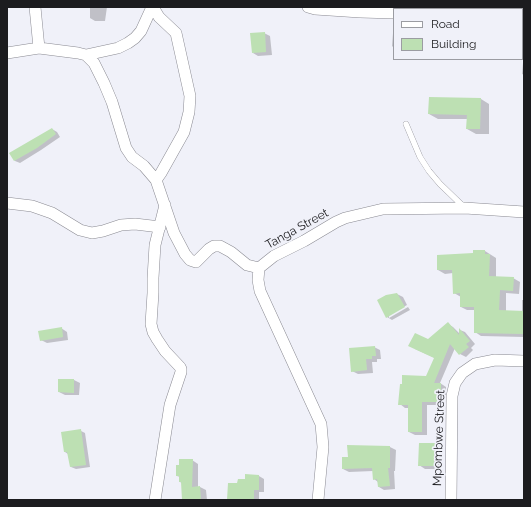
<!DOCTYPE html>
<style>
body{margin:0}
#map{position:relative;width:531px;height:507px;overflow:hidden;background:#f0f1f9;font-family:Raleway,sans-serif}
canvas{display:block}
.frame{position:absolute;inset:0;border:8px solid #1c1c1f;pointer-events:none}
.legend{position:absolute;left:393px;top:8px;width:130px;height:52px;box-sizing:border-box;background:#f0f1f9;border:1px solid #9b9ca2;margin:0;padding:5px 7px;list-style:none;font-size:12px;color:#1c1c1f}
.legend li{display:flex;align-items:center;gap:8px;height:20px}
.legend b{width:20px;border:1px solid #9b9ca2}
</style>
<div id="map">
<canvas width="531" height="507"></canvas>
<div class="frame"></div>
<ul class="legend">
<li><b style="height:5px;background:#fff"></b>Road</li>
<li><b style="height:11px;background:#bde0b3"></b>Building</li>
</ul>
</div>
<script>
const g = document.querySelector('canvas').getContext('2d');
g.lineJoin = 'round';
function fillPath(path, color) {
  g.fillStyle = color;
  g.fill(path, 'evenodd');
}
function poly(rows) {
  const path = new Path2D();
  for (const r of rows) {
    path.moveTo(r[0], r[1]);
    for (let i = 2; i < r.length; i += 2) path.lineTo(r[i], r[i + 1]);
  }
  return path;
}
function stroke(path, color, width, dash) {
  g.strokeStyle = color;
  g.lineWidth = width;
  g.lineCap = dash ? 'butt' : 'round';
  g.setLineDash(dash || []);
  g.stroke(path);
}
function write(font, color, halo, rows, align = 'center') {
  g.font = font + ' Raleway,sans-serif';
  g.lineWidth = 3.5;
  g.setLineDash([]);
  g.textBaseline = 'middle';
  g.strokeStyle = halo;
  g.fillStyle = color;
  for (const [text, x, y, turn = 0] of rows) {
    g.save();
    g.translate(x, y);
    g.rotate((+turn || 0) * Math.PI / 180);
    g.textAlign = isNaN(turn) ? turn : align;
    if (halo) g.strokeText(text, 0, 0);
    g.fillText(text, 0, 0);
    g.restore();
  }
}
const shadow = poly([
 [90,7,107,7,105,21,95,21,90,18],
 [264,33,270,36,272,55,258,56,253,53],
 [393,33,394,33,394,48,392,46],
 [524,51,524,75,522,74],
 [481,99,489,104,489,134,476,134,467,129,467,119,438,119,429,114],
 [52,129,57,132,60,137,41,150,20,163,15,161,11,153],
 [485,251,496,258,496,277,513,278,520,282,519,294,506,293,506,311,522,312,522,300,524,300,524,341,524,337,481,336,475,332,475,310,467,310,461,307,461,297,454,293,453,273,445,274,438,270,474,254],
 [397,294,403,297,407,305,389,315,389,318,408,307,410,310,392,320,387,317],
 [448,324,453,327,460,334,460,330,465,332,475,344,471,348,473,350,466,357,460,354,455,348,440,383,446,387,446,395,443,396,443,405,427,405,427,435,415,435,409,432,409,408,405,408,400,404,427,377,435,358,415,349,428,340],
 [61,328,67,332,68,340,47,343,41,340],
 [374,347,380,350,381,359,377,359,377,362,372,362,373,373,358,374,352,371],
 [59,380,74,380,80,383,79,395,65,395,59,392],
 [81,431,85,433,90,467,76,469,71,467,68,454,65,452],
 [435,444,440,447,440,469,425,469,419,465],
 [390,447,396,450,395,471,394,471,395,489,384,490,379,487,378,482,374,479,373,471,349,472,343,469,349,458],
 [192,460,198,464,198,487,200,487,206,490,207,500,183,500,182,483,180,482,180,477,177,476,180,466],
 [246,475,259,476,264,479,264,492,259,492,259,500,228,500,238,484,246,481]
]);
const building = poly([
 [265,32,266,52,252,53,250,33],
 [429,97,481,98,480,129,466,129,467,115,428,114],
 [52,128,56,134,37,148,14,161,9,153],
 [473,250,485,250,485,254,490,254,489,276,514,277,513,291,500,290,499,310,524,311,524,334,474,333,474,307,460,307,460,293,453,294,452,270,437,270,437,255,473,253],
 [397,293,405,307,386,318,377,300,386,295],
 [448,322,459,335,459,328,470,341,466,344,469,347,459,355,450,344,434,383,441,383,441,393,438,393,438,402,422,402,422,432,408,432,408,405,398,405,400,384,402,384,402,375,426,376,434,358,408,346,415,333,428,339],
 [62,327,63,337,40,341,38,331],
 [375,346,376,356,372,356,372,359,366,359,367,370,351,372,349,348],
 [58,379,74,379,74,393,58,392],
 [81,429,86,465,70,467,67,452,64,452,61,432],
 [419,443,435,443,434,466,418,466],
 [347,445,390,446,390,468,388,468,390,486,378,487,377,479,373,480,372,468,342,469,342,457,348,457],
 [179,459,193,459,192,487,200,486,201,500,182,500,181,482,179,482,179,476,176,476,176,465,179,465],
 [245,474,259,475,259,490,254,490,254,500,227,500,228,483,237,483,238,479,245,479]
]);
const lane = poly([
 [406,124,420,157,429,171,440,184,465,208]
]);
const street = poly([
 [35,7,39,48],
 [153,7,159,17,176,33,190,96,189,112,184,132,161,173,156,180],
 [308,7,315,9,360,12,394,13],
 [522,17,524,17],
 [7,53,39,48,78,53,86,55,94,63,104,83,112,102,126,148,132,157,144,166,156,180,174,233,185,254,190,260,196,262,209,249,214,246,220,246,231,252,247,265,259,268],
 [86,55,118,48,128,43,135,38,141,31,152,7],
 [7,203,32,206,52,213,80,230,92,233,103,231,121,225,135,224,160,227],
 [155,500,170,405,181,372,181,369,180,367,165,351,157,339,153,332,151,324,153,293,153,278,155,245,165,205],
 [318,500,323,447,321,424,260,291,258,280,259,268,274,256,304,241,336,222,345,218,383,209,465,208,524,212],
 [451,500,452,396,455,383,462,373,475,364,495,360,524,361]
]);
const streetNames = [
 ["Tanga Street",297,229,-29],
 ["Mpombwe Street",439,438,-88]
];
fillPath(shadow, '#0003');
fillPath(building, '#bde0b3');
stroke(lane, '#8a8a92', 6);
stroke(street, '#8a8a92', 12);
stroke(lane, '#fff', 5.5);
stroke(street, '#fff', 11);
write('12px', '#1c1c1f', '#f0f1f9', streetNames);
</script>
